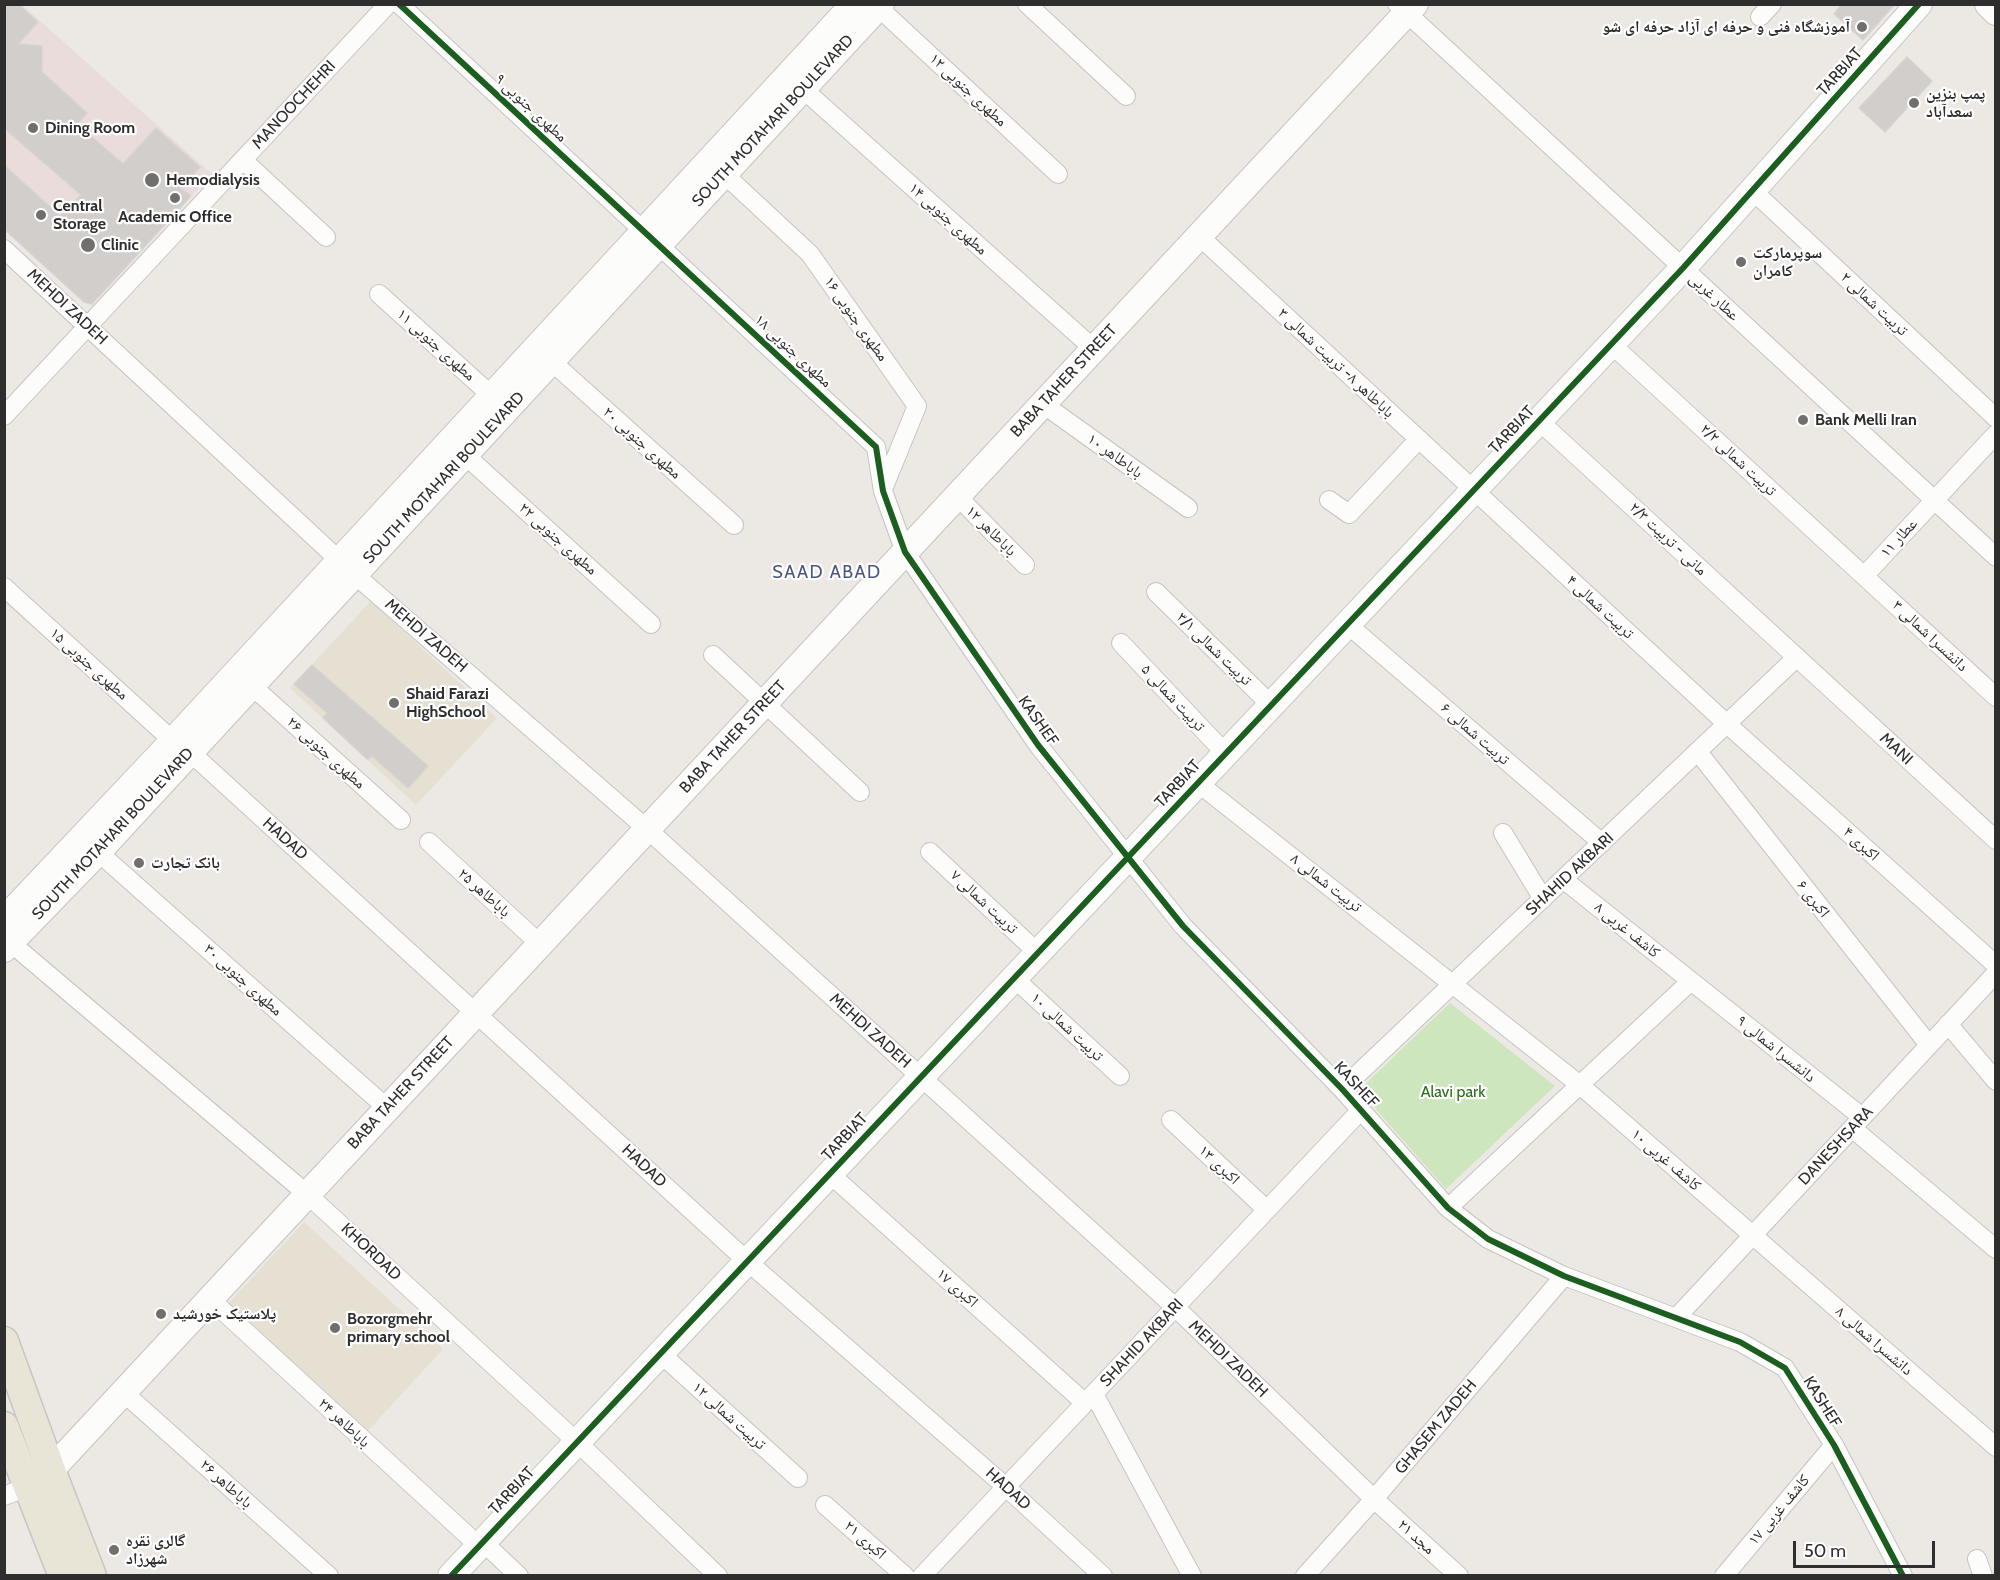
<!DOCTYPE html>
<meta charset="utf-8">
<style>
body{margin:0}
#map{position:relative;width:2000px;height:1580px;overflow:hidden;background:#ece8e4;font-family:Cabin,sans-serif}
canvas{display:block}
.frame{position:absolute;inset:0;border:6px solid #2e2e2e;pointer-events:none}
.scale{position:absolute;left:1793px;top:1541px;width:142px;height:27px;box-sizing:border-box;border:3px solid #2e2e2e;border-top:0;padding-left:8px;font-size:18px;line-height:21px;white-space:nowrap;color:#2e2e2e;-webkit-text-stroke:4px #fff;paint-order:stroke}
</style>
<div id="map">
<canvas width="2000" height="1580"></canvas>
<div class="frame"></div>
<div class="scale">50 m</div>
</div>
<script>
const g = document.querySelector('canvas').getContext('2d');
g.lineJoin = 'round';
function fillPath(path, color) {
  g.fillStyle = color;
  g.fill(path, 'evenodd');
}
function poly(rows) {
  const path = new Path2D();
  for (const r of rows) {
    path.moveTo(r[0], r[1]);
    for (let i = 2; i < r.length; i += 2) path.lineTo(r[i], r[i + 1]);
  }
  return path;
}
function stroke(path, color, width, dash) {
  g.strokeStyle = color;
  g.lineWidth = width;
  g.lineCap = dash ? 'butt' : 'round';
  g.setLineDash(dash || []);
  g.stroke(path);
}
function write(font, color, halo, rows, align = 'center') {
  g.font = font + ' Cabin,"Noto Naskh Arabic",sans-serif';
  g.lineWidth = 4.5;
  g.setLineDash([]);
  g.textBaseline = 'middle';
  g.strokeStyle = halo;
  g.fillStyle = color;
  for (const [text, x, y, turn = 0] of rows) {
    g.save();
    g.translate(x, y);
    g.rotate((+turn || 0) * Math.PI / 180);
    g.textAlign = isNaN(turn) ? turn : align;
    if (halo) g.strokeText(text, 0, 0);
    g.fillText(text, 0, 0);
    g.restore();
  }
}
const education = poly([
 [371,601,497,718,416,805,290,688],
 [304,1222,443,1349,365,1434,226,1306]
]);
const medical = poly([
 [4,5,22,5,212,174,92,304,5,229]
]);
const green = poly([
 [1450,1003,1555,1086,1446,1189,1359,1090]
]);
const building = poly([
 [4,4,18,4,38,22,18,44,42,46,42,72,87,113,77,124,123,164,156,128,200,167,181,188,191,196,92,304,84,302,4,229,4,165,60,216,81,195,4,128,4,4],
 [1842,4,1895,4,1863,40,1834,14,1842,4],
 [1907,57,1932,81,1885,132,1859,108,1907,57],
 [312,665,428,766,408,788,372,756,368,760,323,718,327,713,294,684,312,665]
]);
const street = poly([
 [399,4,876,447,883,491,905,552,1038,745,1183,926,1342,1089,1448,1208,1488,1239,1564,1276,1740,1342,1785,1368,1834,1445,1903,1576],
 [1027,4,1126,96],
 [1397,4,1996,557],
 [878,7,1058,174],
 [1760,17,1772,4],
 [803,89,1094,349],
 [243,160,326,237],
 [724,174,810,254,917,406,883,489],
 [1752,190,1996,418],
 [1199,236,1727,724,1996,965],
 [4,249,340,561],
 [379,294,492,396],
 [1611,344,1996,697],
 [551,361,734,525],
 [1043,404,1188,508],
 [4,416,388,4],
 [1539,421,1996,840],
 [465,455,651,624],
 [957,496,1025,565],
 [1329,500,1349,514,1419,439],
 [354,574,647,829,1175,1307,1374,1499,1459,1576],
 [1864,576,1996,434],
 [4,587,173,741],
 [1156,592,1271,705],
 [1347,624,1602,843],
 [1121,643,1225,753],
 [713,655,860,792],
 [252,686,401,820],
 [190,752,747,1261,1006,1487,1103,1576],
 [1698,752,1929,1045],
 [1198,783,1580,1085,1996,1447],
 [1503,833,1543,899],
 [429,842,540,944],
 [98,852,387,1108],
 [930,852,1038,953],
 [1564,880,1862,1117],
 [11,943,307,1194,577,1442,718,1576],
 [1014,978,1120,1076],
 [1948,1024,1996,1081],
 [1342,1089,1797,657],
 [1171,1120,1267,1210],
 [1852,1128,1996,1249],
 [830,1174,1085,1403],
 [1448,1208,1691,981],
 [210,1299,479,1546],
 [1676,1318,1996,973],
 [660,1353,798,1478],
 [123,1392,329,1576],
 [1094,1394,1192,1576],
 [4,1496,27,1487],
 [825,1505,905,1576],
 [483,1542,519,1576],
 [1977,1559,1983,1576],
 [922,1576,1361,1110],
 [1305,1576,1374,1499,1564,1276],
 [1724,1576,1834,1445]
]);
const secondary = poly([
 [1988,4,1996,12],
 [4,920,173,741,854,4],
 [4,949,98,852,881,4],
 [51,1470,1415,4],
 [451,1576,1683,268,1919,4]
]);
const primary = poly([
 [4,1341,51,1470,92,1576],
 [4,1426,63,1576]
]);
const cycleway = poly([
 [399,4,876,447,883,491,905,552,1038,745,1183,926,1342,1089,1448,1208,1488,1239,1564,1276,1740,1342,1785,1368,1834,1445,1903,1576],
 [451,1576,1683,268,1919,4]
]);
const markers = [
 [1862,27,6,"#706f6e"],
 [1914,103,6,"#706f6e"],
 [33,128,6,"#706f6e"],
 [152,180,8,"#706f6e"],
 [175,198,6,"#706f6e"],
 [41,215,6,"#706f6e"],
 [88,245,8,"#706f6e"],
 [1741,262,6,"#706f6e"],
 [1803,420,6,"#706f6e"],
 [394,703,6,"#706f6e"],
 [139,863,6,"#706f6e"],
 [161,1314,6,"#706f6e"],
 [335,1328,6,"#706f6e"],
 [114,1550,6,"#706f6e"]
];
const poiNames = [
 ["آموزشگاه فنی و حرفه ای آزاد حرفه ای شو",1850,27,"right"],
 ["پمپ بنزین",1926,94],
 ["سعدآباد",1926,112],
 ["Dining Room",45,128],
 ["Hemodialysis",166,180],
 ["Central",53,206],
 ["Storage",53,224],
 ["Academic Office",175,217,"center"],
 ["Clinic",101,245],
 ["سوپرمارکت",1753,253],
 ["کامران",1753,271],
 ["Bank Melli Iran",1815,420],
 ["Shaid Farazi",406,694],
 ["HighSchool",406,712],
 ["بانک تجارت",151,863],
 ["پلاستیک خورشید",173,1314],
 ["Bozorgmehr",347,1319],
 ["primary school",347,1337],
 ["گالری نقره",126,1541],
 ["شهرزاد",126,1559]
];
const streetNames = [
 ["TARBIAT",1840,72,-48],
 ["مطهری جنوبی ۱۲",968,90,43],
 ["MANOOCHEHRI",294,105,-47],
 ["مطهری جنوبی ۹",531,108,43],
 ["SOUTH MOTAHARI BOULEVARD",773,121,-47],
 ["مطهری جنوبی ۱۴",948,219,42],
 ["عطار غربی",1714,297,43],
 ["تربیت شمالی ۲",1874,304,43],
 ["MEHDI ZADEH",67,307,43],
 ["مطهری جنوبی ۱۶",856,319,55],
 ["مطهری جنوبی ۱۱",436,345,42],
 ["مطهری جنوبی ۱۸",793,351,43],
 ["باباطاهر ۸- تربیت شمالی ۳",1336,363,43],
 ["BABA TAHER STREET",1064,381,-47],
 ["TARBIAT",1512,430,-47],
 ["مطهری جنوبی ۲۰",642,443,42],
 ["باباطاهر ۱۰",1115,456,36],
 ["تربیت شمالی ۲/۲",1738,460,43],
 ["SOUTH MOTAHARI BOULEVARD",444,478,-47],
 ["باباطاهر ۱۲",991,531,45],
 ["عطار ۱۱",1899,538,-47],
 ["مطهری جنوبی ۲۲",558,539,42],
 ["مانی - تربیت ۲/۳",1668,539,43],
 ["تربیت شمالی ۴",1600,607,43],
 ["MEHDI ZADEH",426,636,41],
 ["دانشسرا شمالی ۳",1930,636,43],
 ["تربیت شمالی ۳/۱",1214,649,44],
 ["مطهری جنوبی ۱۵",89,664,42],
 ["تربیت شمالی ۵",1173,698,47],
 ["KASHEF",1038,721,55],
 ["تربیت شمالی ۶",1475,734,41],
 ["BABA TAHER STREET",733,737,-47],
 ["MANI",1896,749,43],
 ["مطهری جنوبی ۲۶",326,753,42],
 ["TARBIAT",1178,784,-47],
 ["SOUTH MOTAHARI BOULEVARD",113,834,-47],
 ["HADAD",285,839,42],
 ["اکبری ۴",1861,844,42],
 ["SHAHID AKBARI",1570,874,-43],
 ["تربیت شمالی ۸",1326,883,38],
 ["باباطاهر ۲۵",484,893,42],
 ["اکبری ۶",1813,899,52],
 ["تربیت شمالی ۷",984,902,43],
 ["کاشف غربی ۸",1627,930,39],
 ["مطهری جنوبی ۳۰",243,980,42],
 ["تربیت شمالی ۱۰",1067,1027,43],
 ["MEHDI ZADEH",870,1031,42],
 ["دانشسرا شمالی ۹",1776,1049,39],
 ["KASHEF",1356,1085,47],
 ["BABA TAHER STREET",401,1093,-47],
 ["TARBIAT",845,1137,-47],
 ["DANESHSARA",1836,1146,-47],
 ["کاشف غربی ۱۰",1666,1160,41],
 ["اکبری ۱۳",1219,1165,43],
 ["HADAD",644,1166,43],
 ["KHORDAD",371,1252,43],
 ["اکبری ۱۷",957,1288,42],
 ["دانشسرا شمالی ۸",1874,1341,41],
 ["SHAHID AKBARI",1142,1343,-47],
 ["MEHDI ZADEH",1228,1359,44],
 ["KASHEF",1822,1402,58],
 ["تربیت شمالی ۱۲",729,1416,42],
 ["باباطاهر ۲۴",344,1423,43],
 ["GHASEM ZADEH",1436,1427,-50],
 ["باباطاهر ۲۶",226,1484,42],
 ["HADAD",1008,1489,42],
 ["TARBIAT",512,1491,-47],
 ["کاشف غربی ۱۷",1779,1510,-50],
 ["مجد ۲۱",1416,1537,42],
 ["اکبری ۲۱",865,1540,41]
];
const parkNames = [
 ["Alavi park",1453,1092]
];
const neighbourhoodNames = [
 ["SAAD ABAD",827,573]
];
fillPath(education, '#e6e0d3');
fillPath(medical, '#e9dcdb');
fillPath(green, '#cee6be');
fillPath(building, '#d1cecb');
stroke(building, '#d7d4d0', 1.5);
stroke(street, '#c5c4c5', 20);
stroke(secondary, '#c5c4c5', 28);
stroke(primary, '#c6c5c4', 31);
stroke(street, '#fcfcfb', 18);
stroke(secondary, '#fcfcfb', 26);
stroke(primary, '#e8e4d6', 28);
stroke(cycleway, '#1b5e20', 6);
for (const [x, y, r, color] of markers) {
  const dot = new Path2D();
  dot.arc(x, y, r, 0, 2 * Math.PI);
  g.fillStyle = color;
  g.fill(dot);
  stroke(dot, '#fff', 2);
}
write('bold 16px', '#2e2e2e', '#fff', poiNames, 'left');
write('16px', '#2e2e2e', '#fff', streetNames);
write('16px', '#2c6e1b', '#fff', parkNames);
g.letterSpacing = '1.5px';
write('18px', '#4d5680', '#fff', neighbourhoodNames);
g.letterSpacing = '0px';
</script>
